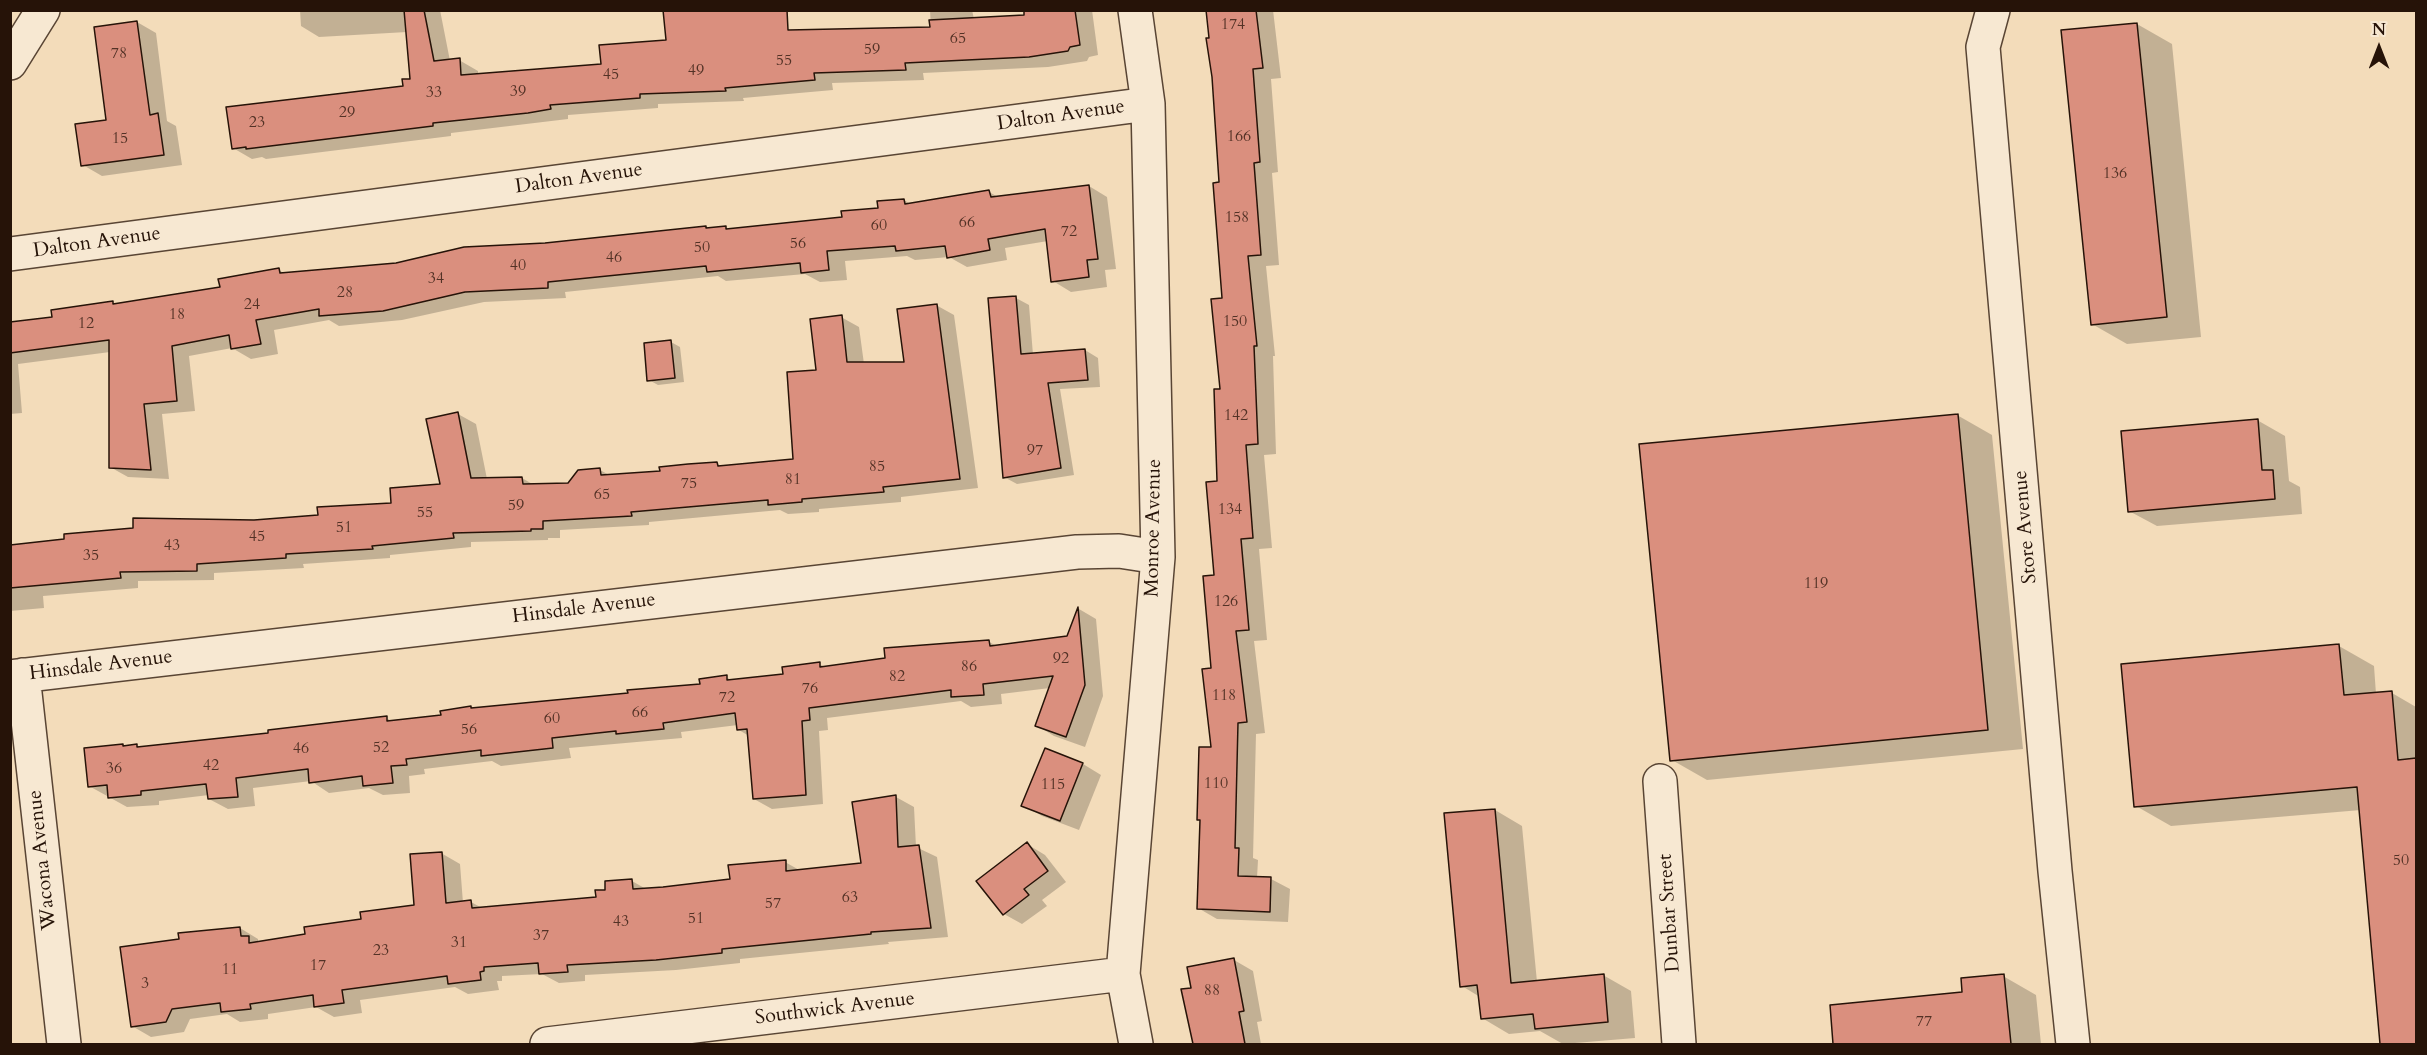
<!DOCTYPE html>
<style>
body{margin:0}
#map{position:relative;width:2427px;height:1055px;overflow:hidden;background:#f3dcba;font-family:Cardo,serif}
canvas{display:block}
.frame{position:absolute;inset:0;border:12px solid #261308;pointer-events:none}
.north{position:absolute;left:2349px;top:18px;width:60px;height:60px;-webkit-text-stroke:4px #f7e8d2;paint-order:stroke;rotate:0deg;font-size:16px;font-weight:700;line-height:24px;text-align:center;color:#261308}
.north::after{content:'';display:block;margin:auto;width:21px;height:27px;background:#261308;clip-path:polygon(50% 0,100% 100%,50% 72%,0 100%)}
</style>
<div id="map">
<canvas width="2427" height="1055"></canvas>
<div class="frame"></div>
<div class="north">N</div>
</div>
<script>
const g = document.querySelector('canvas').getContext('2d');
g.lineJoin = 'round';
function fillPath(path, color) {
  g.fillStyle = color;
  g.fill(path, 'evenodd');
}
function poly(rows) {
  const path = new Path2D();
  for (const r of rows) {
    path.moveTo(r[0], r[1]);
    for (let i = 2; i < r.length; i += 2) path.lineTo(r[i], r[i + 1]);
  }
  return path;
}
function stroke(path, color, width, dash) {
  g.strokeStyle = color;
  g.lineWidth = width;
  g.lineCap = dash ? 'butt' : 'round';
  g.setLineDash(dash || []);
  g.stroke(path);
}
function write(font, color, halo, rows, align = 'center') {
  g.font = font + ' Cardo,serif';
  g.lineWidth = 5;
  g.setLineDash([]);
  g.textBaseline = 'middle';
  g.strokeStyle = halo;
  g.fillStyle = color;
  for (const [text, x, y, turn = 0] of rows) {
    g.save();
    g.translate(x, y);
    g.rotate((+turn || 0) * Math.PI / 180);
    g.textAlign = isNaN(turn) ? turn : align;
    if (halo) g.strokeText(text, 0, 0);
    g.fillText(text, 0, 0);
    g.restore();
  }
}
const shadow = poly([
 [300,10,440,10,450,61,459,60,478,71,478,75,603,65,931,28,930,10,972,10,974,19,1026,16,1025,10,1092,10,1098,55,1089,57,1087,61,1048,67,923,73,924,80,832,83,833,90,743,98,744,101,658,104,658,108,568,115,568,119,451,133,451,136,266,159,262,157,252,159,233,148,404,87,411,80,407,32,319,37,301,26],
 [1208,10,1273,10,1281,78,1271,79,1278,172,1272,173,1279,265,1266,266,1275,356,1273,356,1276,454,1264,455,1272,548,1259,549,1267,640,1254,641,1265,733,1256,734,1253,858,1258,860,1257,878,1271,879,1290,889,1288,922,1217,919,1198,908,1201,821,1199,819,1213,749,1213,669,1224,300,1221,184],
 [137,22,156,33,167,121,176,126,182,165,102,176,83,165,108,121],
 [2137,24,2172,44,2201,337,2127,344,2092,324],
 [1089,186,1107,197,1116,269,1105,270,1107,287,1071,292,1053,281,1048,241,1005,248,1007,260,967,267,949,257,915,260,907,256,845,261,847,280,820,282,805,274,726,281,718,276,565,292,566,298,484,302,402,320,339,326,329,320,274,330,278,354,251,359,232,348,189,356,195,411,162,414,169,479,128,477,110,467,110,352,18,364,22,413,10,414,10,324,54,318,112,302,117,305,221,288,279,270,285,274,397,264,546,245,843,219,904,200,912,205,989,192,1000,198],
 [1016,298,1029,305,1033,355,1085,350,1098,358,1100,387,1060,389,1074,475,1017,484,1004,477],
 [936,305,954,315,978,488,901,497,901,502,819,509,819,512,788,514,780,510,649,522,649,525,560,530,560,538,548,538,548,540,471,542,471,547,390,555,390,558,303,564,304,568,214,573,214,580,138,581,138,588,43,596,44,608,10,611,10,546,319,516,393,504,441,485,458,414,476,424,487,479,522,478,534,485,569,484,600,470,611,476,661,473,717,464,722,467,794,461,817,372,841,317,859,327,864,364,906,364],
 [671,342,680,347,684,382,658,385,649,380],
 [1957,415,1992,435,2023,749,1707,780,1672,760],
 [2257,420,2285,436,2289,481,2300,487,2302,514,2157,526,2129,511],
 [1079,609,1096,619,1103,696,1085,747,1054,736,1036,725,1050,688,1001,694,1002,704,971,707,961,701,827,718,828,730,819,731,823,804,772,809,754,799,749,736,739,730,738,725,681,732,682,738,569,748,571,758,501,766,492,761,424,769,425,774,409,776,410,793,383,795,369,788,329,793,311,781,253,788,255,806,228,809,209,799,209,795,159,801,159,805,127,807,89,786,125,747,137,746,140,748,270,734,386,718,394,722,443,717,471,708,474,710,629,695,702,685,726,677,733,681,785,675,819,664,827,668,989,642,997,646,1068,638],
 [2339,646,2374,666,2376,694,2392,693,2416,707,2416,1044,2382,1044,2361,810,2171,826,2136,806],
 [1045,750,1083,764,1101,775,1079,830,1042,816,1023,805],
 [896,797,914,807,916,847,937,857,948,937,888,942,889,944,740,959,740,963,676,970,585,975,585,981,559,983,542,974,502,976,502,981,497,981,499,990,468,994,455,987,360,1000,362,1013,334,1017,316,1007,268,1014,268,1019,240,1022,227,1014,190,1019,184,1032,151,1037,132,1026,181,940,240,928,258,939,258,943,307,935,416,906,441,853,460,864,463,903,471,902,482,908,597,898,607,891,632,881,646,889,731,881,785,862,801,871,863,864],
 [1495,810,1522,826,1537,982,1603,975,1631,991,1635,1038,1563,1044,1540,1031,1509,1034,1482,1018,1480,997,1462,986],
 [1027,844,1045,855,1066,882,1042,900,1047,906,1022,924,1004,914],
 [1234,960,1253,971,1262,1021,1257,1022,1261,1044,1204,1044,1189,969],
 [2003,976,2036,995,2041,1044,1835,1044,1831,1006,1964,993]
]);
const building = poly([
 [404,10,424,10,434,61,460,58,461,75,601,64,599,45,666,40,663,10,787,10,788,30,930,27,929,20,1024,15,1024,10,1075,10,1080,45,1070,47,1068,51,1029,57,905,63,906,70,814,73,815,80,725,88,726,91,640,94,640,98,550,105,551,109,528,113,433,123,433,126,246,149,246,147,232,149,226,107,403,86,402,79,410,79,404,10],
 [1206,10,1256,10,1263,68,1253,69,1260,162,1254,163,1261,255,1248,256,1257,346,1254,346,1258,444,1246,445,1253,538,1241,539,1249,630,1236,631,1247,722,1238,723,1235,848,1239,848,1238,876,1271,877,1270,912,1197,909,1200,820,1197,820,1199,747,1211,747,1202,669,1211,668,1203,576,1214,575,1206,482,1217,481,1214,389,1220,389,1211,299,1222,298,1213,183,1219,182,1212,77,1206,38,1209,38,1206,10],
 [137,21,150,115,158,113,164,155,81,166,75,124,106,120,94,27,137,21],
 [2137,23,2167,317,2091,325,2061,30,2137,23],
 [1089,185,1098,259,1087,260,1089,277,1051,282,1045,229,988,239,990,250,947,258,945,246,896,251,895,246,827,251,829,270,801,273,800,263,707,272,706,266,548,282,548,288,465,292,383,311,319,316,319,309,256,320,261,344,231,349,229,335,172,346,177,401,144,404,151,470,109,468,109,340,10,353,10,322,52,317,51,310,113,301,113,304,220,287,218,279,279,268,280,273,396,263,464,247,545,243,706,226,706,228,726,226,726,229,842,217,841,211,878,208,877,201,904,199,905,204,989,190,991,197,1089,185],
 [1016,296,1021,354,1085,349,1088,380,1048,383,1061,468,1003,478,988,298,1016,296],
 [937,304,960,479,883,487,884,492,802,499,802,502,768,505,768,500,631,512,632,516,543,521,543,529,531,529,531,531,453,533,454,538,372,546,373,549,286,554,286,558,197,564,197,571,120,572,121,578,10,588,10,545,64,539,64,534,133,528,133,518,254,520,318,515,317,507,391,503,390,488,440,484,426,419,458,412,471,478,522,477,523,484,568,483,578,470,600,468,601,475,660,471,659,467,688,464,717,462,718,466,793,459,787,372,816,370,810,319,842,315,847,362,904,362,897,309,937,304],
 [671,340,675,378,647,381,644,343,671,340],
 [1958,414,1988,730,1670,761,1639,444,1958,414],
 [2258,419,2262,470,2273,470,2275,499,2128,512,2121,431,2258,419],
 [1078,607,1085,685,1066,737,1035,726,1053,676,983,684,984,695,951,697,951,690,809,708,810,720,802,721,806,795,753,799,747,729,737,730,735,713,663,723,664,729,616,734,616,731,552,738,553,748,481,756,481,750,406,759,407,765,391,766,393,783,363,786,362,776,309,783,308,769,236,778,238,797,208,799,206,784,141,791,141,795,108,798,107,785,88,787,84,748,123,744,123,746,137,744,137,747,268,733,268,730,387,716,387,721,441,715,440,711,471,706,471,708,628,693,627,690,700,684,699,679,727,675,727,680,783,674,782,667,820,662,820,667,885,658,884,648,989,640,990,646,1067,636,1078,607],
 [2339,644,2344,695,2392,691,2398,760,2416,758,2416,1044,2380,1044,2357,787,2134,807,2121,664,2339,644],
 [1045,748,1083,763,1060,821,1021,806,1045,748],
 [896,795,898,847,919,845,931,928,871,932,871,934,722,949,722,953,656,960,567,965,568,972,539,974,538,963,484,967,484,971,480,972,481,980,448,984,447,976,342,990,344,1003,314,1007,313,995,250,1004,251,1009,221,1012,220,1003,172,1009,166,1022,131,1027,120,947,179,939,178,933,240,927,241,936,249,936,249,943,305,934,304,927,361,919,360,912,414,905,410,854,442,852,446,903,471,900,472,908,596,897,595,890,605,890,605,881,632,879,633,889,663,887,730,879,728,865,786,860,786,871,861,863,852,802,896,795],
 [1495,809,1511,983,1604,974,1608,1022,1535,1029,1533,1014,1481,1019,1477,985,1460,987,1444,813,1495,809],
 [1027,842,1048,871,1024,889,1029,895,1003,915,976,881,1027,842],
 [1234,958,1244,1011,1239,1012,1245,1044,1193,1044,1181,989,1191,988,1187,967,1234,958],
 [2004,974,2011,1044,1833,1044,1830,1005,1962,992,1961,978,2004,974]
]);
const minor = poly([
 [1135,10,1148,104,1158,557,1123,974,1136,1044],
 [1993,10,1983,47,2055,871,2073,1044],
 [10,63,43,10],
 [10,254,1148,104],
 [23,675,64,1044],
 [10,677,1077,552,1119,551,1158,557],
 [1660,781,1679,1044],
 [547,1044,1123,974]
]);
const numberNames = [
 ["174",1233,25],
 ["65",958,39],
 ["59",872,50],
 ["78",119,54],
 ["55",784,61],
 ["49",696,71],
 ["45",611,75],
 ["39",518,92],
 ["33",434,93],
 ["29",347,113],
 ["23",257,123],
 ["166",1239,137],
 ["15",120,139],
 ["136",2115,174],
 ["158",1237,218],
 ["66",967,223],
 ["60",879,226],
 ["72",1069,232],
 ["56",798,244],
 ["50",702,248],
 ["46",614,258],
 ["40",518,266],
 ["34",436,279],
 ["28",345,293],
 ["24",252,305],
 ["18",177,315],
 ["150",1235,322],
 ["12",86,324],
 ["142",1236,416],
 ["97",1035,451],
 ["85",877,467],
 ["81",793,480],
 ["75",689,484],
 ["65",602,495],
 ["59",516,506],
 ["134",1230,510],
 ["55",425,513],
 ["51",344,528],
 ["45",257,537],
 ["43",172,546],
 ["35",91,556],
 ["119",1816,584],
 ["126",1226,602],
 ["92",1061,659],
 ["86",969,667],
 ["82",897,677],
 ["76",810,689],
 ["118",1224,696],
 ["72",727,698],
 ["66",640,713],
 ["60",552,719],
 ["56",469,730],
 ["52",381,748],
 ["46",301,749],
 ["42",211,766],
 ["36",114,769],
 ["110",1216,784],
 ["115",1053,785],
 ["50",2401,861],
 ["63",850,898],
 ["57",773,904],
 ["51",696,919],
 ["43",621,922],
 ["37",541,936],
 ["31",459,943],
 ["23",381,951],
 ["17",318,966],
 ["11",230,970],
 ["3",145,984],
 ["88",1212,991],
 ["77",1924,1022]
];
const streetNames = [
 ["Dalton Avenue",1061,116,-8],
 ["Dalton Avenue",579,179,-8],
 ["Dalton Avenue",97,243,-8],
 ["Store Avenue",2026,527,-95],
 ["Monroe Avenue",1154,528,-89],
 ["Hinsdale Avenue",584,609,-7],
 ["Hinsdale Avenue",101,666,-7],
 ["Wacona Avenue",43,860,-96],
 ["Dunbar Street",1670,913,-94],
 ["Southwick Avenue",835,1009,-7]
];
fillPath(shadow, '#0003');
fillPath(building, '#da8f7e');
stroke(building, '#261308', 1.5);
stroke(minor, '#594534', 36);
stroke(minor, '#f7e8d2', 33);
write('16px', '#533226', null, numberNames);
write('20px', '#261308', '#f7e8d2', streetNames);
</script>
